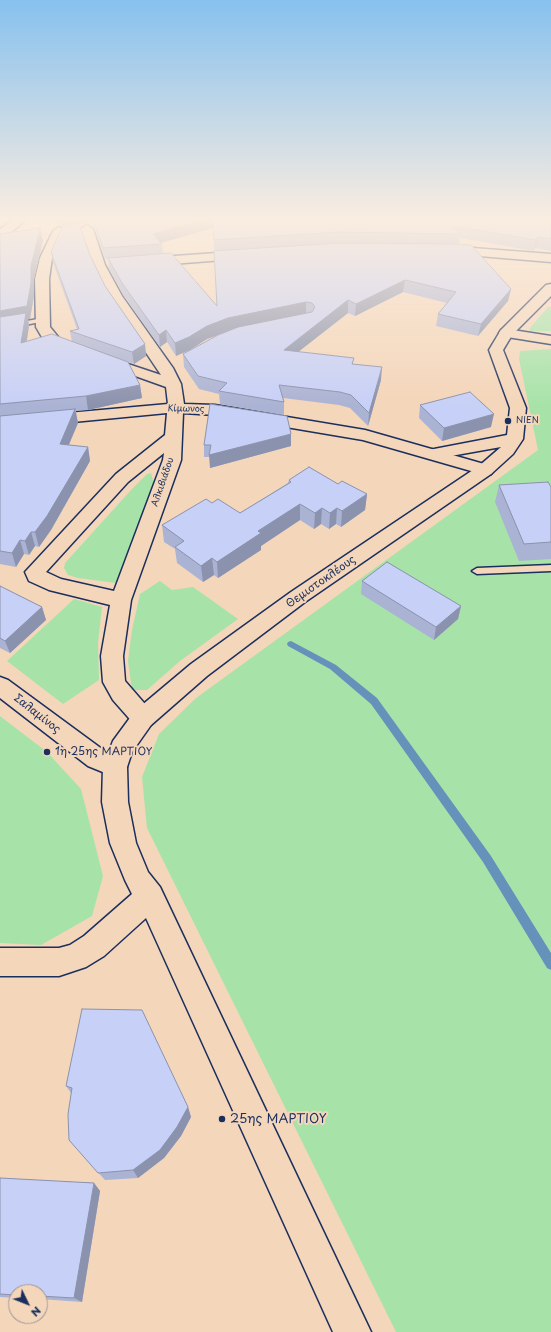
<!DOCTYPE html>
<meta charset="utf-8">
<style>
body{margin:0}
#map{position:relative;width:551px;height:1332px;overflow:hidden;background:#f4d6ba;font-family:"Playpen Sans",sans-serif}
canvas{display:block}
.north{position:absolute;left:8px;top:1284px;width:40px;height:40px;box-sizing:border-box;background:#f4d6ba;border:1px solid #9d9395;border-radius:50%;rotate:133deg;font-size:11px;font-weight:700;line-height:16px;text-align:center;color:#1b2f5e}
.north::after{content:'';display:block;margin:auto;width:14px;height:18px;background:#1b2f5e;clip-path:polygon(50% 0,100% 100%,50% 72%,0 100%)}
</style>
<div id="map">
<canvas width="551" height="1332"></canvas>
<div class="north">N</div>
</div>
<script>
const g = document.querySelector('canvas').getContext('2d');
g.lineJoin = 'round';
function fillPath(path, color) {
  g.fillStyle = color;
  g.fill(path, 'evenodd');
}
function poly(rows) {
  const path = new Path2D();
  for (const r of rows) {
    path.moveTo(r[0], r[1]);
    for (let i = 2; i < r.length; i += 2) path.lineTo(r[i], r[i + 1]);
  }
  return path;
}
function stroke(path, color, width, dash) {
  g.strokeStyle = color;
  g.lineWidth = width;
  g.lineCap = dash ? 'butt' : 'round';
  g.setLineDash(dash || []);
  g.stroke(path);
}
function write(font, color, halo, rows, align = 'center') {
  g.font = font + ' "Playpen Sans",sans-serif';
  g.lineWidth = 4;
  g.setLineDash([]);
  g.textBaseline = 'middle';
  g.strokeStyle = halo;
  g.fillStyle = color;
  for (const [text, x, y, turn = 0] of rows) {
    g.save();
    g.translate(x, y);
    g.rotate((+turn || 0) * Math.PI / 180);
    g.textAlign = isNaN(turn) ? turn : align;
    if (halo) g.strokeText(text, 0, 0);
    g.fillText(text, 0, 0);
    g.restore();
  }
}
const green = poly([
 [548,307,551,307,551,331,530,331,529,329],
 [551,349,551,1332,396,1332,147,828,142,777,159,734,196,698,538,450,519,359,520,351],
 [151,473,154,484,124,566,116,583,78,578,68,575,64,568,65,563,132,489,147,474],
 [160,581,172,590,193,587,238,619,180,661,147,690,132,690,128,661,132,630,140,594],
 [74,599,102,607,98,643,99,680,63,704,7,661],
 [0,716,47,752,81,789,103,876,92,916,41,945,0,943]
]);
const stream = poly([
 [291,641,336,665,377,698,491,856,551,953,551,970,547,968,483,862,371,704,330,669,288,646,287,644,288,642,291,641]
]);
const service = poly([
 [43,318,45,319,45,321,0,330,0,326,43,318],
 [551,565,551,571,477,574,472,571,477,568,551,565]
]);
const minor = poly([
 [13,220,26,220,4,238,0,239,0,229,13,220],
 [87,225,93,229,105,265,122,296,173,368,181,384,184,404,215,405,365,430,491,466,494,470,491,474,485,475,363,440,215,415,183,413,181,460,131,600,123,656,125,681,151,711,155,718,151,725,143,727,135,725,113,700,103,682,101,656,110,605,49,590,29,581,25,572,116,474,165,435,167,413,0,429,0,419,168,404,166,387,99,363,97,360,99,357,104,356,161,375,108,296,93,265,81,229,87,225],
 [164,453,163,460,114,591,61,579,46,572,128,482,164,453],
 [59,227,65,231,52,258,49,279,50,327,59,338,79,347,81,350,79,353,74,354,49,344,43,339,36,327,35,279,40,258,53,231,59,227],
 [447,246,551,254,551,262,443,253,441,250,443,247,447,246],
 [245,251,249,252,251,255,249,258,146,266,140,262,146,258,245,251],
 [506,329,551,336,551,344,501,336,499,333,501,330,506,329],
 [0,677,8,680,106,752,124,760,127,767,124,774,115,777,88,766,0,698,0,677]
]);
const tertiary = poly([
 [551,284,551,296,512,335,503,350,526,408,523,439,513,454,491,474,305,602,207,676,151,725,132,752,127,767,128,802,136,843,148,872,160,887,371,1332,333,1332,146,918,104,956,86,967,59,976,0,976,0,948,59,948,70,945,84,936,132,894,125,880,110,843,102,802,103,767,113,741,135,711,191,664,291,592,479,466,501,447,434,459,428,458,425,454,428,450,434,449,507,435,510,408,489,350,501,330,546,285,551,284]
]);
const wall = poly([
 [44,220,551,220,551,251,535,248,534,251,460,238,459,244,511,289,508,301,478,336,436,326,438,314,447,303,403,292,355,316,348,313,298,352,354,364,381,380,368,426,350,408,339,405,283,398,284,402,284,415,220,404,219,394,199,389,184,367,183,354,229,330,207,339,176,356,167,342,160,347,123,295,109,269,108,259,105,259,96,232,94,222,62,226],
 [213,228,217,306,163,254,162,244,161,243],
 [0,234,43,240,34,279,34,296,30,319,28,319,29,326,27,341,72,342,70,331,77,329,53,263,51,252,90,255,105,286,145,344,146,356,134,364,108,355,140,385,142,398,88,410,76,411,78,423,69,445,88,447,90,461,51,530,39,547,35,546,29,555,24,554,16,567,0,564],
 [420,405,491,427,442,441,419,418],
 [204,445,291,446,210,468,210,457,204,457],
 [289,480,338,484,367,494,365,510,341,527,336,524,329,529,321,524,314,529,300,520,261,546,261,550,218,578,214,575,203,582,177,563,175,549,164,542,162,525,212,503,240,513,288,483],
 [499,485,551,487,551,559,519,561,495,502],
 [362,581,461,606,458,619,434,640,361,594],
 [0,586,42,607,46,620,10,653,0,648],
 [66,1086,188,1107,191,1117,181,1136,164,1158,138,1178,105,1180,69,1140,71,1093],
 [0,1178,94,1183,100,1191,82,1302,40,1299,40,1292,16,1292,16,1298,0,1297]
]);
const shadedWall = poly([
 [61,220,109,220,62,226],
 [203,220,213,220,213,228,157,244,153,234],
 [40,228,43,240,34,279,34,296,30,319,28,319,29,326,24,356,0,324,0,311,31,266],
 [538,237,535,248,534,251,536,240],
 [405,280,403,292,355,316,356,304],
 [511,289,508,301,478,336,481,324],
 [348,300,348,313,284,363,284,350],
 [306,302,306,315,229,331,207,339,190,350,176,356,175,343,207,326,228,318],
 [166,330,167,342,160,347,159,335],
 [145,344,146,356,134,364,132,352],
 [382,367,381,380,368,426,369,413],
 [140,385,142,398,88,410,86,396],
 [75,409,78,423,63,458,60,444],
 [494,414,491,427,442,441,444,428],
 [291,434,291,446,210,468,209,455],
 [88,447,90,461,51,530,39,547,35,532],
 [367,494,365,510,341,527,342,511],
 [300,504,300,520,261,546,261,550,218,578,217,562,258,531],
 [322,508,321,524,314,529,315,513],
 [337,508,336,524,329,529,330,513],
 [31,532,35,546,29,555,25,541],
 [20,540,24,554,16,567,12,553],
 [212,558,214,575,203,582,201,566],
 [461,606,458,619,434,640,436,627],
 [42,607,46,620,10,653,5,641],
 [188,1107,191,1117,181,1136,164,1158,138,1178,133,1170],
 [94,1183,100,1191,82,1302,74,1298]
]);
const building = poly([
 [102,220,203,220,153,234,162,244,103,248,94,221,102,220],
 [213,220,551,220,551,239,538,237,536,240,453,226,460,234,338,232,214,240,213,220],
 [79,224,90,255,105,286,145,344,132,352,70,331,79,329,51,252,62,227,79,224],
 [40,228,31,266,31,283,27,306,0,311,0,234,40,228],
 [338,243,453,244,471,245,511,289,481,324,438,314,456,292,405,280,356,304,348,300,284,350,354,358,352,364,382,367,369,413,351,395,340,392,279,385,284,402,219,391,227,383,198,376,183,354,218,335,238,327,312,312,315,307,312,303,306,302,228,318,207,326,189,337,175,343,166,330,159,335,122,283,108,258,171,253,217,306,214,251,338,243],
 [26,313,21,343,52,334,128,362,140,385,86,396,0,404,0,317,26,313],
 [470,392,494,414,444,428,420,405,470,392],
 [210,404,287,416,291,434,209,455,211,445,204,445,210,404],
 [75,409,60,444,88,447,47,516,35,532,31,532,25,541,20,540,12,553,0,551,0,416,75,409],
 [309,467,338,484,342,481,367,494,342,511,337,508,330,513,322,508,315,513,300,504,258,531,261,533,217,562,212,558,201,566,175,547,184,541,162,525,206,499,212,503,218,499,240,513,291,482,289,480,309,467],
 [548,482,551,487,551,542,524,544,499,485,548,482],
 [387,562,461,606,436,627,362,581,387,562],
 [0,586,42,607,5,641,0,638,0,586],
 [82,1009,142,1010,188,1107,177,1127,160,1150,133,1170,98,1173,69,1140,68,1114,72,1088,66,1086,82,1009],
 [0,1178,94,1183,74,1298,40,1296,40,1292,16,1292,16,1295,0,1294,0,1178]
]);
const markers = [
 [508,421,4,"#1b2f5e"],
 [47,752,4,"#1b2f5e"],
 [222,1119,4,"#1b2f5e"]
];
const farStreetnames = [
 ["Κίμωνος",186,409,1],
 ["Αλκιβιάδου",163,482,-71]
];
const farPoinames = [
 ["ΝΙΕΝ",516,421]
];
const streetNames = [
 ["Θεμιστοκλέους",321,582,-35],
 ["Σαλαμίνος",37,714,38]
];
const poiNames = [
 ["1η 25ης ΜΑΡΤΙΟΥ",55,752]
];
const nearPoinames = [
 ["25ης ΜΑΡΤΙΟΥ",230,1119]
];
fillPath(green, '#a7e3a9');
fillPath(stream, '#6592ba');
stroke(service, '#1b2f5e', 3);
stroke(minor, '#1b2f5e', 3);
stroke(tertiary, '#1b2f5e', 3);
fillPath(service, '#f4d6ba');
fillPath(minor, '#f4d6ba');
fillPath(tertiary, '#f4d6ba');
fillPath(wall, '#abb3d4');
fillPath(shadedWall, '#8b92ad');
fillPath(building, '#c7d0f7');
stroke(building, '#8b92ad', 1);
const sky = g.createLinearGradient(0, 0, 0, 406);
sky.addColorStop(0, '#87c1ee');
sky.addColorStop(0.54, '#faede0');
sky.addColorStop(1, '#faede000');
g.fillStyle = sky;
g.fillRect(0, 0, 551, 406);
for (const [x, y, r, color] of markers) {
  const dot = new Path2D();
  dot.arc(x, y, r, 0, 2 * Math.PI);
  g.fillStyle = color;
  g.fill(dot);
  stroke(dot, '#f4d6ba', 1.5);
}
write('9px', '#1b2f5e', '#f4d6ba', farStreetnames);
write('9px', '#1b2f5e', '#f4d6ba', farPoinames, 'left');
write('11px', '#1b2f5e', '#f4d6ba', streetNames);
write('11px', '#1b2f5e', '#f4d6ba', poiNames, 'left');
write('13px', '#1b2f5e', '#f4d6ba', nearPoinames, 'left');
</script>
